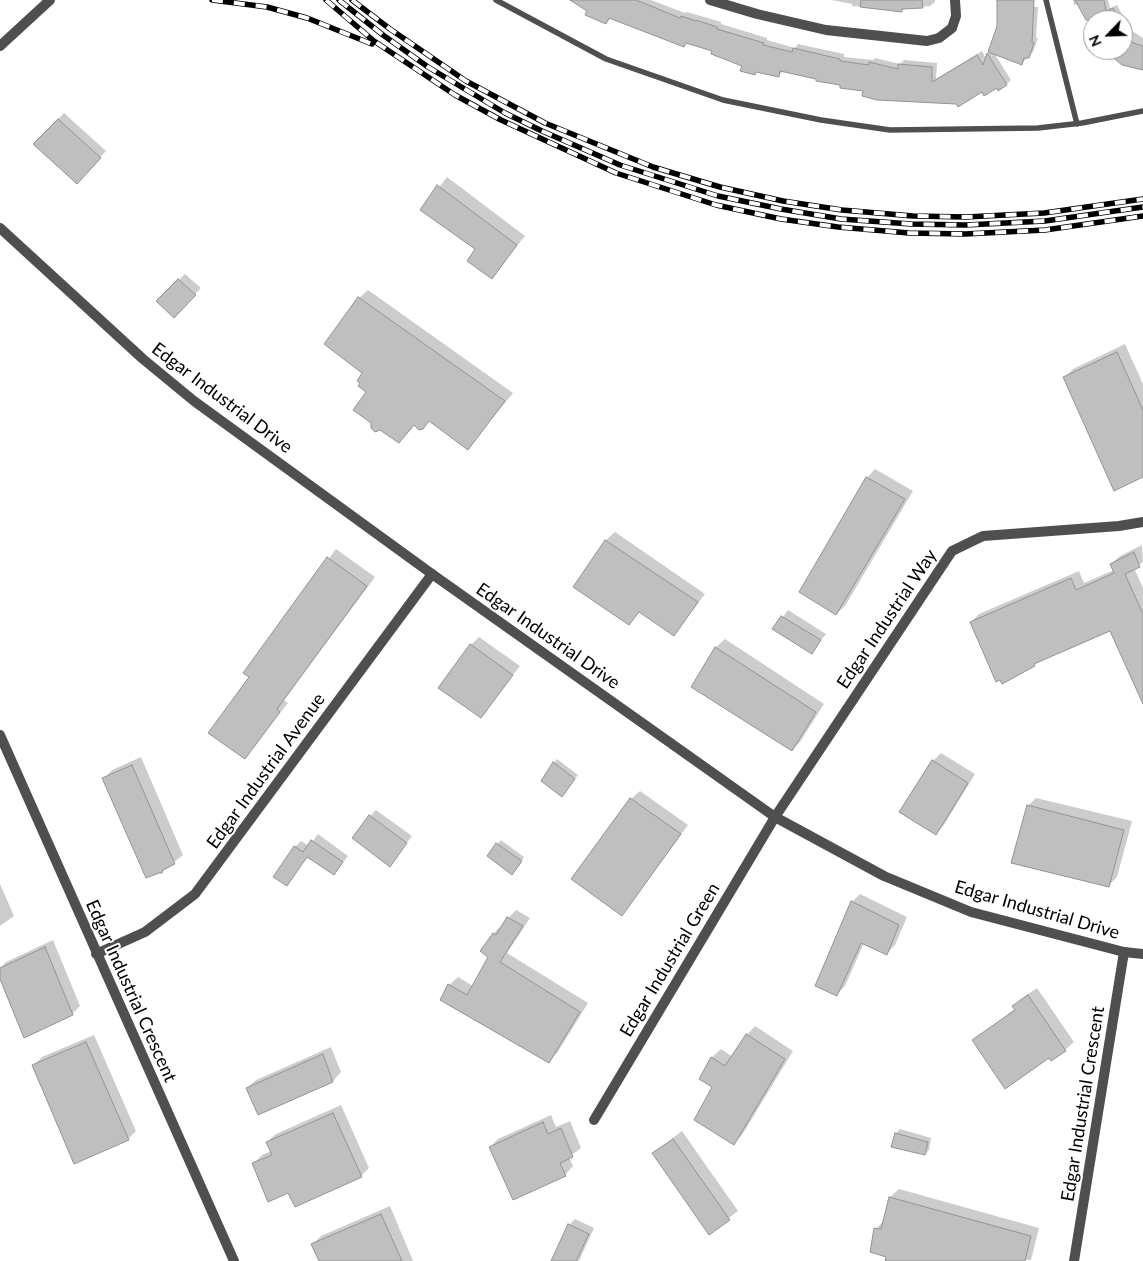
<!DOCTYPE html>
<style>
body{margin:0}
#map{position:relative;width:1143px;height:1261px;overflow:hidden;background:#fff;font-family:Lato,sans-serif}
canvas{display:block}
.north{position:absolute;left:1083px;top:10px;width:50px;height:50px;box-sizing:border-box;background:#fff;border:1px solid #999;border-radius:50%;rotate:246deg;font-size:14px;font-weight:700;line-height:20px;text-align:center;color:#000}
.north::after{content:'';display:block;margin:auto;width:18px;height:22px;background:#000;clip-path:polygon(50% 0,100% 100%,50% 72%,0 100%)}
</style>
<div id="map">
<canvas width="1143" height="1261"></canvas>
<div class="north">N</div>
</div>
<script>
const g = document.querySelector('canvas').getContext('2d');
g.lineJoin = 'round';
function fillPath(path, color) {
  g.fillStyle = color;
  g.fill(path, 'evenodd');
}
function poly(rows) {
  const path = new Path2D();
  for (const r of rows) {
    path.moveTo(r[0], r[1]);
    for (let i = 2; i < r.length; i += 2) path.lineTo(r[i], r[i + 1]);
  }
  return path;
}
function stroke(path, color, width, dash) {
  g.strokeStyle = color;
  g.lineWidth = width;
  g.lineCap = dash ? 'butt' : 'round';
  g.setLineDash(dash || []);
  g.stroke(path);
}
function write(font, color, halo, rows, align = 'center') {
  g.font = font + ' Lato,sans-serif';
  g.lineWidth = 4;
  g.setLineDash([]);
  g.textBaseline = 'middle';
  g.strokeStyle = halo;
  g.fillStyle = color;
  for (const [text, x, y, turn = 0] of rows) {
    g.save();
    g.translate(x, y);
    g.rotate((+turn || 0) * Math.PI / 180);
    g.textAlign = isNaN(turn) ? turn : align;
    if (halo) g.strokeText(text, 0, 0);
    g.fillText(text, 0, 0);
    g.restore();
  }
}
const shadow = poly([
 [572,0,651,0,685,13,687,12,721,22,721,24,767,38,767,40,795,48,798,44,844,54,844,57,873,60,875,58,900,64,904,60,937,63,936,79,982,51,986,59,998,26,998,0,1032,0,1033,7,1038,7,1036,38,1038,38,1033,52,1022,63,994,53,1011,80,1007,84,982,91,956,103,865,90,783,71,778,76,758,71,755,74,714,51,687,42,684,46,611,18,606,23],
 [831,0,935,0,935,2,930,6,904,8,902,10,852,6,852,4],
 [1073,0,1108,0,1110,8,1117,5,1124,18,1122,20,1093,20,1093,29,1079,4,1074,5],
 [1123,25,1143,38,1143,69,1106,50,1123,50],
 [64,113,106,151,83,176,35,144],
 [447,177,525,236,492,277,477,248,422,210],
 [185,274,201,288,174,316,158,301],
 [368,290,513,393,468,448,430,420,415,424,399,442,368,391,364,373,359,298],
 [1125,344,1143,384,1143,476,1065,377,1073,369],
 [875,469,913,491,845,606,836,614,867,478],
 [615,532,705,594,674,635,640,611,629,624,575,586,606,540],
 [1142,545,1143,562,1134,568,1143,588,1143,688,1110,630,1038,661,1034,665,971,622,979,614,1079,571,1084,583,1114,570,1111,564,1120,556],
 [336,549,375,577,284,700,288,703,245,757,250,677,245,672],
 [788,610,826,634,812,652,774,629],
 [479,637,520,666,480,716,471,645],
 [725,639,824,704,800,742,792,750,692,687,716,647],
 [941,753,975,774,944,825,936,833,933,761],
 [141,757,183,855,162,872,104,779,112,770],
 [557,759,578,775,562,795,554,763],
 [640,791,688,825,622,914,631,799],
 [1036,798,1132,821,1117,877,1109,885,1028,806],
 [376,810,412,836,390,865,370,816],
 [318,834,348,856,334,874,308,856,287,884,295,847,301,841,309,846],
 [501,840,524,857,516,869,488,855],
 [0,884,14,916,0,926],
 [860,894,907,917,895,945,887,953,864,943,845,986,837,994,852,902],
 [516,910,530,918,507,953,588,1003,557,1053,549,1061,449,985,458,977,473,986,490,957,482,951,494,933],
 [53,940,80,1006,72,1014,0,976,0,968,6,962],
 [1037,988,1074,1042,1065,1050,1051,1059,1049,1056,974,1040,1016,1008,1014,1006,1022,998],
 [755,1026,793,1051,742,1135,734,1143,714,1087,700,1078,712,1057,721,1049,733,1057,747,1035],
 [94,1035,136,1131,128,1139,33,1066,42,1057],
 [331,1047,341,1072,333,1081,258,1113,247,1088,256,1080],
 [341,1105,369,1168,361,1176,289,1191,253,1164,262,1155,271,1151,267,1142,276,1134],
 [551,1115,556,1127,570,1121,581,1148,569,1157,573,1166,565,1175,490,1147,498,1139],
 [900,1129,931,1138,929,1150,925,1154,892,1146,896,1133],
 [682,1131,738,1211,710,1233,654,1153],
 [899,1189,1039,1228,1031,1260,886,1261,887,1256,876,1229,884,1220,890,1197],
 [390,1206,413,1261,321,1261,313,1244,321,1236],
 [575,1219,594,1228,579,1261,552,1261,569,1225]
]);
const building = poly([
 [570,0,636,0,680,18,681,16,696,21,696,20,717,27,717,29,764,43,763,45,792,52,793,48,840,59,840,61,869,65,869,62,898,69,898,64,932,67,932,82,977,55,983,65,987,53,1007,85,998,91,997,88,984,96,982,92,958,107,956,104,877,100,862,96,863,91,840,88,840,85,816,81,816,79,780,71,779,77,756,72,755,75,740,71,742,66,711,54,712,51,686,43,684,47,609,18,606,24,585,15,587,11,570,0],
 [861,0,922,0,923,8,902,9,902,12,860,7,861,0],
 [997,0,1034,0,1032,42,1034,43,1029,58,1024,58,1022,65,988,52,997,26,997,0],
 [1075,0,1104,0,1106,11,1113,8,1119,20,1086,20,1075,0],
 [1123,40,1143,46,1143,70,1122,65,1104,50,1123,50,1123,40],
 [58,119,101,158,77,184,33,144,58,119],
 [437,185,517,245,492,279,467,261,475,249,420,210,437,185],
 [178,279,196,295,174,318,156,301,178,279],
 [358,297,505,401,468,450,429,421,423,429,419,430,414,425,399,443,380,430,375,432,371,428,371,423,353,410,366,392,358,386,360,383,357,381,362,373,324,344,358,297],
 [1117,352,1143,410,1143,477,1114,491,1063,377,1117,352],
 [866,477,905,499,836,615,799,592,866,477],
 [605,540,698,602,674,636,639,612,629,625,573,587,605,540],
 [1134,552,1140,567,1125,574,1143,614,1143,704,1110,631,1034,664,1035,666,1002,684,1000,680,996,682,970,622,1071,578,1076,590,1114,573,1110,564,1134,552],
 [327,557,367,586,277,709,280,712,245,759,208,733,249,677,243,673,327,557],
 [781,616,821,640,812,654,772,629,781,616],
 [470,644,513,675,481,718,438,688,470,644],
 [715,647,816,712,792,751,691,687,715,647],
 [932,760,968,783,936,835,899,812,932,760],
 [553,762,575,779,562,797,541,781,553,762],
 [132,765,175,864,163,870,162,873,159,873,146,878,102,778,132,765],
 [630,798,681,834,622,916,571,879,630,798],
 [1027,805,1124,830,1109,887,1011,863,1027,805],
 [369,815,407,843,390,867,352,838,369,815],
 [311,840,343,862,334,875,307,857,287,886,273,877,294,846,303,852,311,840],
 [496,843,522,861,512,875,487,856,496,843],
 [851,901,899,925,887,955,861,943,837,996,815,986,851,901],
 [507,917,523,926,500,962,580,1012,549,1063,440,1000,448,984,467,995,488,957,480,951,493,933,496,935,507,917],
 [45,947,73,1015,24,1038,0,979,0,968,45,947],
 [1028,995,1066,1051,1051,1061,1049,1058,1005,1089,972,1040,1015,1010,1012,1006,1028,995],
 [746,1034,785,1059,734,1145,694,1120,712,1087,699,1079,711,1057,725,1066,746,1034],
 [86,1042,129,1140,74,1164,32,1065,86,1042],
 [323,1054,333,1082,258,1115,246,1088,323,1054],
 [333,1113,362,1177,295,1207,288,1193,268,1202,252,1163,272,1155,266,1142,333,1113],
 [543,1122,548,1134,561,1128,573,1157,560,1163,566,1176,513,1200,489,1147,543,1122],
 [895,1133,928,1142,925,1155,891,1147,895,1133],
 [673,1139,730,1220,709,1235,652,1153,673,1139],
 [889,1197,1031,1236,1025,1261,885,1261,886,1257,870,1252,874,1228,881,1229,889,1197],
 [381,1214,402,1261,319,1261,311,1244,381,1214],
 [568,1224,589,1234,576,1261,551,1261,568,1224]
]);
const service = poly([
 [496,0,606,59,723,100,821,120,890,130,1038,128,1082,123,1143,111],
 [1046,0,1077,124]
]);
const minor = poly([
 [710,0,757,14,826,30,927,41,939,38,952,28,956,16,955,0],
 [0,46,50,0],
 [0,735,234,1261],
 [96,954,145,932,195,894,432,574],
 [594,1120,775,817,952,551,983,536,1119,526,1143,522],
 [1074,1261,1124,952]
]);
const tertiary = poly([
 [0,228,143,359,194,401,432,574,775,817,884,876,971,912,1124,952,1143,954]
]);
const rail = poly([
 [212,0,267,7,307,18,372,44],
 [326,0,374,41,455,95,501,120,616,173,716,205,781,219,838,227,909,233,965,234,1045,230,1143,216],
 [339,0,383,35,428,67,505,113,542,131,620,165,718,196,781,209,841,219,911,224,966,225,1045,221,1143,207],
 [352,0,390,29,466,81,545,123,653,167,720,187,783,201,842,210,913,216,966,217,1044,213,1143,199]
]);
const streetNames = [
 ["Edgar Industrial Drive",222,398,37],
 ["Edgar Industrial Way",887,619,-56],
 ["Edgar Industrial Drive",548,636,35],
 ["Edgar Industrial Avenue",266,771,-54],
 ["Edgar Industrial Drive",1037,910,16],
 ["Edgar Industrial Green",670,960,-59],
 ["Edgar Industrial Crescent",131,991,66],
 ["Edgar Industrial Crescent",1083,1104,-81]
];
fillPath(shadow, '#0003');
fillPath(building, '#bfbfbf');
stroke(building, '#939393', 1);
stroke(service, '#4f4f4f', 5.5);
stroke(minor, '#4f4f4f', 10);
stroke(tertiary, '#4f4f4f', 10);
stroke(rail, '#000', 5.5);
stroke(rail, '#fff', 4, [11]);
write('18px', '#000', '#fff', streetNames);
</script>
